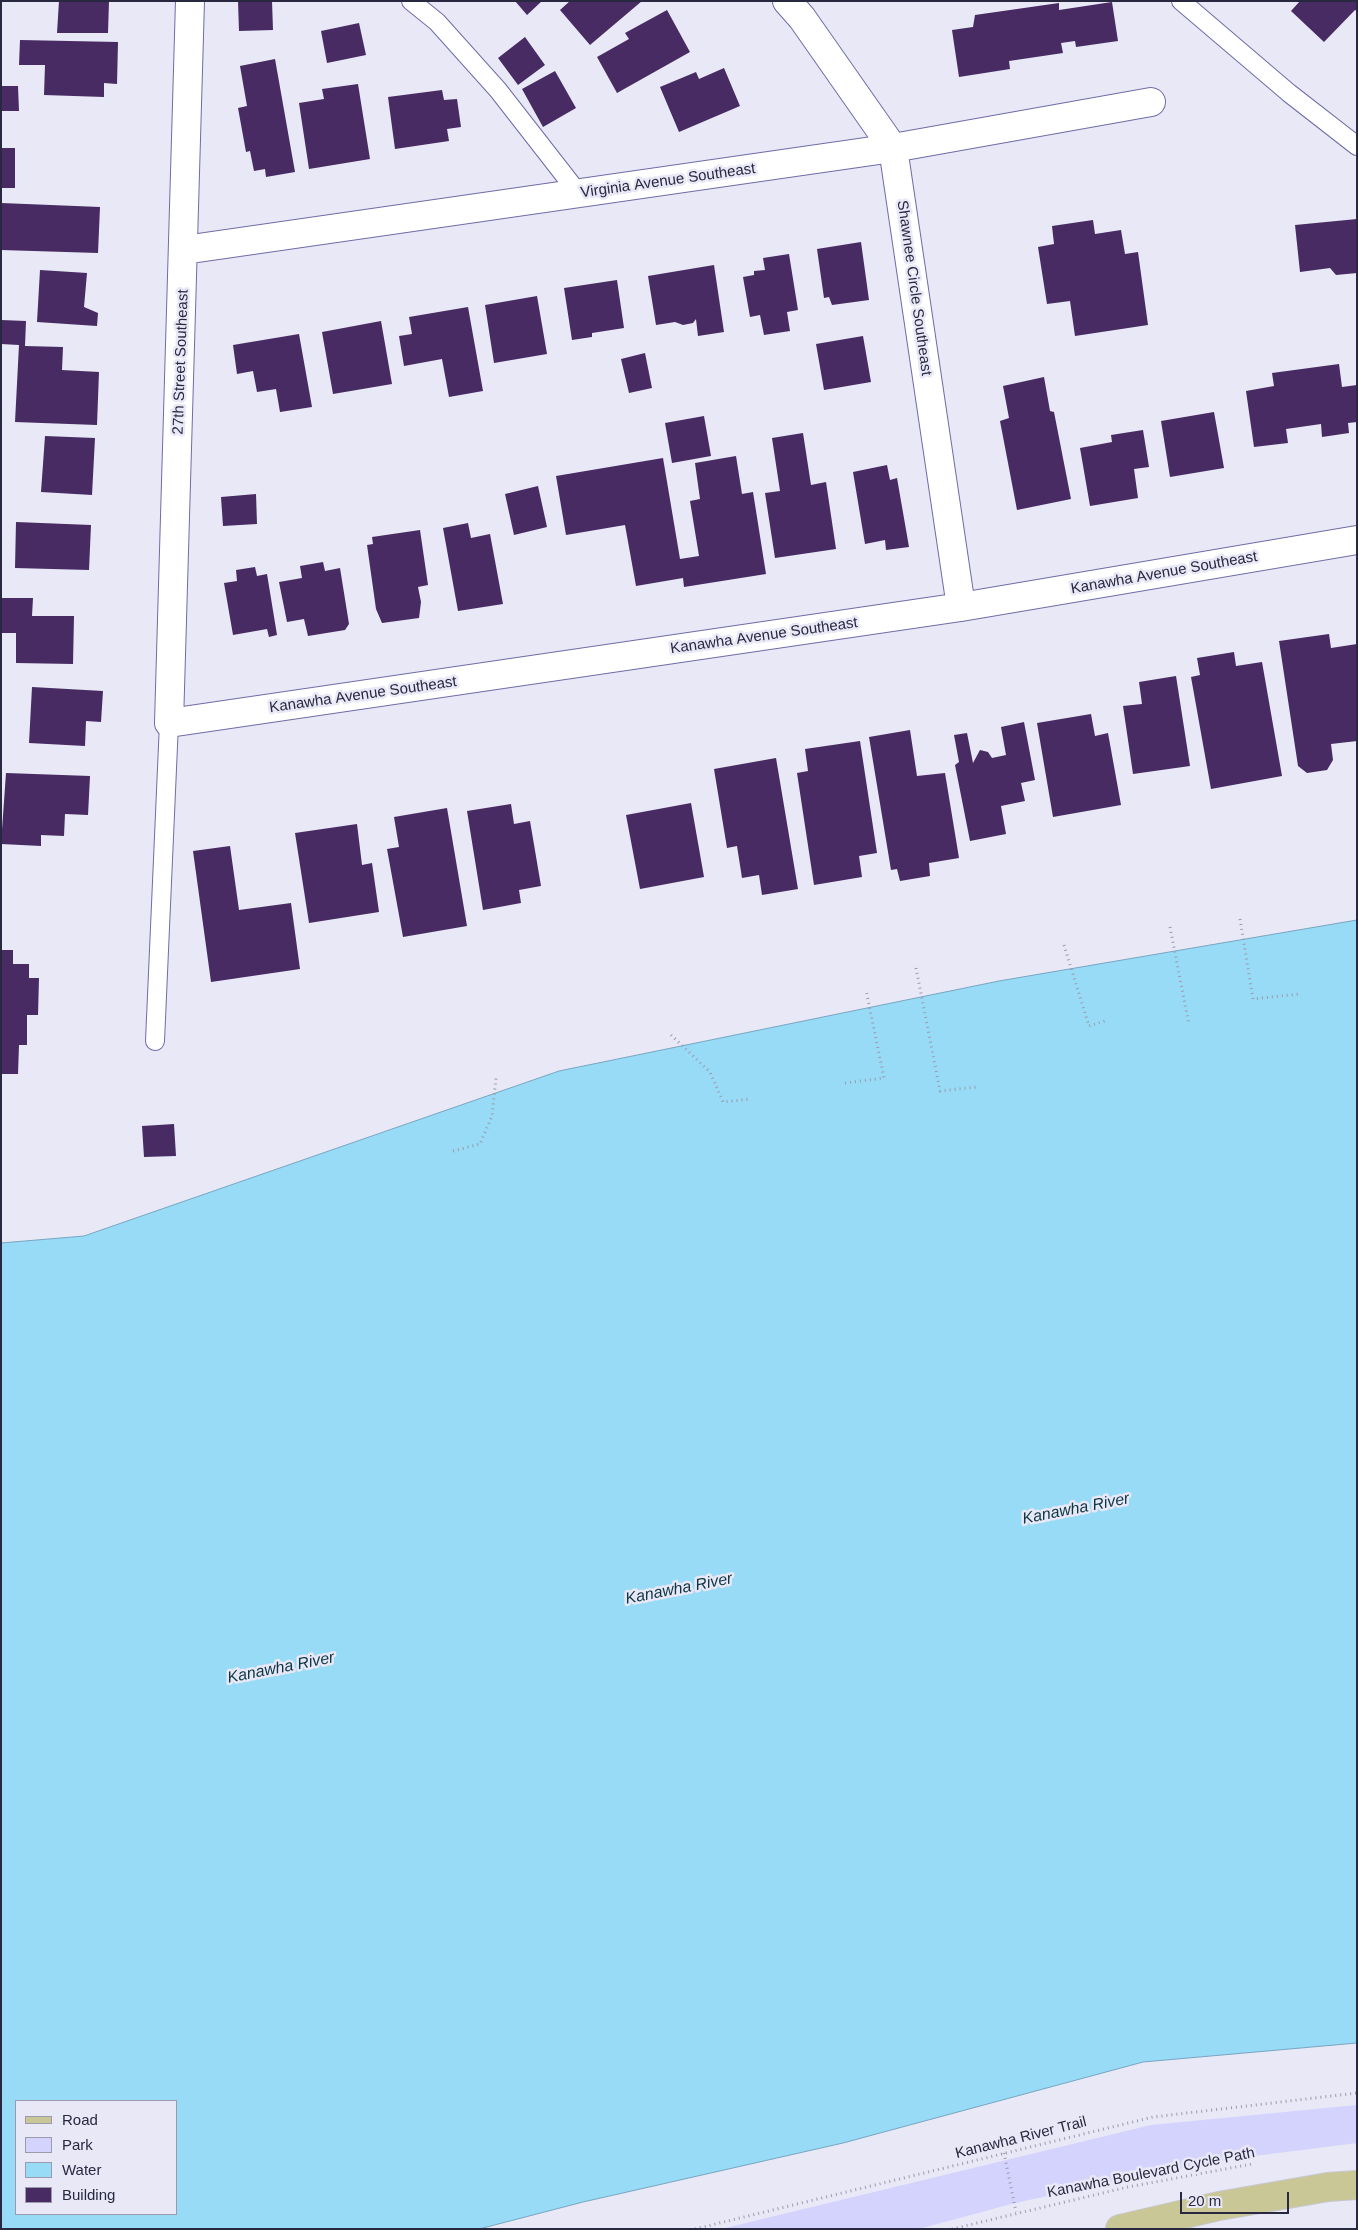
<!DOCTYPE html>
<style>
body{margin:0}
#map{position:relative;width:1358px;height:2230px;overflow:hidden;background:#e8e8f6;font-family:Helvetica,sans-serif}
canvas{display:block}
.frame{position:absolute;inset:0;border:2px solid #292841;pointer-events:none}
.legend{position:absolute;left:15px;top:2100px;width:162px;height:115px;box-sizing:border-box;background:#e8e8f6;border:1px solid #9c9bae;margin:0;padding:6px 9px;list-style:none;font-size:15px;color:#292841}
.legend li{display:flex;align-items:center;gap:10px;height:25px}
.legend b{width:25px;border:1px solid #9c9bae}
.scale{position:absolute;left:1180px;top:2192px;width:109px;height:22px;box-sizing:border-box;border:2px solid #292841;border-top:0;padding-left:6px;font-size:15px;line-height:18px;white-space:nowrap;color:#292841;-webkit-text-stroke:4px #e8e8f6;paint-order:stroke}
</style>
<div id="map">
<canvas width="1358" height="2230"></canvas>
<div class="frame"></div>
<ul class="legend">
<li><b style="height:6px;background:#cac797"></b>Road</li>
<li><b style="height:14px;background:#d4d3fe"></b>Park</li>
<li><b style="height:14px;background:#98dbf6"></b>Water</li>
<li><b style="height:14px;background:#472b62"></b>Building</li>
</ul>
<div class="scale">20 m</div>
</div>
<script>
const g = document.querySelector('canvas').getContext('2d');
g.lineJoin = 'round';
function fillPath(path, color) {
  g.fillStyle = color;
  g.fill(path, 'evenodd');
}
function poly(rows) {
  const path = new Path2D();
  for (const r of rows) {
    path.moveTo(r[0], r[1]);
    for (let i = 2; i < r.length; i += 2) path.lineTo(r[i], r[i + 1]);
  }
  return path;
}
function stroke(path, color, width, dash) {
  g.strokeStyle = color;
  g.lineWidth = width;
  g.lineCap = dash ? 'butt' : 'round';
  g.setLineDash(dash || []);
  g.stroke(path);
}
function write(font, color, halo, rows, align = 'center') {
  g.font = font + ' Helvetica,sans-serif';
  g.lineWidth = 5;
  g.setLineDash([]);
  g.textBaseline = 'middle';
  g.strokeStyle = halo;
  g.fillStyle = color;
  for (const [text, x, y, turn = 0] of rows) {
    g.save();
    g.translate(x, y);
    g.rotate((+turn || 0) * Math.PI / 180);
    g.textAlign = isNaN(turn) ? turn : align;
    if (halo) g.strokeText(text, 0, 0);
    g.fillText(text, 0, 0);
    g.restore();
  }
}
const green = poly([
 [1357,2105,1357,2143,1239,2158,1124,2179,1011,2204,919,2229,721,2229,1151,2125]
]);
const water = poly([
 [1357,920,1357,2043,1143,2062,843,2143,583,2202,479,2229,1,2229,1,1243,84,1236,559,1071,999,981,1357,920],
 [16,2101,176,2101,176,2214,16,2214,16,2101]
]);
const building = poly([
 [59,1,109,1,108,33,57,33],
 [238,1,272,1,273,30,239,31],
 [515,1,542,1,527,15],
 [570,1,642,1,590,45,560,10],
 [1300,1,1357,1,1357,11,1355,10,1324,42,1291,11],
 [1112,2,1118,41,1076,47,1075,41,1061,43,1063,53,1009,61,1010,69,959,77,952,30,973,27,975,15,1059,3,1059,10],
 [667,10,690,52,617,93,597,57,629,39,625,33],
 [359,23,366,55,327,63,321,31],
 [525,37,545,65,518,85,498,58],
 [20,40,118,42,117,84,104,83,104,97,44,95,45,65,19,65],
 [275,59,295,172,266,177,265,169,254,171,250,151,246,152,238,108,247,106,240,66],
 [724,68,740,106,679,132,660,87,696,72,699,79],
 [555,71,576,108,543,127,522,89],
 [358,84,370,159,309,169,299,103,324,99,322,89],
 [1,86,18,86,19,111,1,111],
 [442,90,444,100,457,99,461,127,447,129,449,141,395,149,388,97],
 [1,148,15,148,15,188,1,188],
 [1,203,100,207,98,253,1,250],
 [1357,219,1357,273,1336,275,1330,268,1300,272,1295,225],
 [1093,220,1095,234,1121,230,1125,254,1138,252,1148,325,1075,336,1070,301,1047,304,1038,247,1054,244,1052,226],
 [861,242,869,300,832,305,829,297,824,298,817,249],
 [789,254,798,310,787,312,790,331,764,335,760,315,750,317,743,277,754,275,754,271,765,270,763,258],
 [714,265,724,332,698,336,696,319,693,323,683,325,675,322,656,325,648,276],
 [40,270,87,273,84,307,98,313,97,326,37,322],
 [617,280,624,328,592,333,592,337,572,340,564,288],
 [537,296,547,354,494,363,485,305],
 [468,307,483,391,449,397,442,359,404,366,399,336,412,334,409,317],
 [1,320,26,321,25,346,63,347,62,370,99,372,97,425,15,422,19,345,1,344],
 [381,321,392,384,333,394,322,332],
 [299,334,312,407,280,412,276,389,257,392,253,371,237,374,233,345],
 [863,336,871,382,824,390,816,344],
 [645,353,652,388,629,393,621,359],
 [1339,364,1342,387,1357,385,1357,422,1348,423,1349,433,1322,437,1321,424,1286,429,1288,443,1254,447,1246,391,1274,386,1272,373],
 [1044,377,1050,411,1054,412,1071,499,1017,510,1000,421,1009,418,1003,386],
 [1214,412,1224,468,1170,477,1161,421],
 [704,416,711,456,672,463,665,423],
 [1143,430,1149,467,1134,469,1138,498,1090,506,1080,448,1112,442,1111,435],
 [803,433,811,485,826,482,836,549,775,558,765,493,780,491,772,438],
 [45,436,95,438,92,495,41,492],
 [736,456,742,494,753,492,766,574,684,587,683,578,636,586,625,525,566,535,556,476,663,458,680,559,699,556,690,501,700,499,695,463],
 [887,465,890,480,897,478,909,547,886,550,885,540,865,544,853,472],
 [538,486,547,527,514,535,505,494],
 [256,494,257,524,223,526,221,497],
 [16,522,91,525,89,570,15,568],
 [468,523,471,538,490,534,503,604,458,611,443,528],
 [420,530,428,585,418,587,421,602,419,618,382,623,376,609,367,545,373,544,372,537],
 [323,562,325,571,340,568,349,624,345,630,308,636,304,619,287,622,279,582,302,578,300,566],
 [255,567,257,576,267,574,277,635,269,637,267,629,233,635,224,583,237,581,236,570],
 [1,598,33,598,32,616,74,616,73,664,16,663,16,633,1,633],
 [1329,634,1331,648,1357,644,1357,741,1331,744,1333,760,1327,770,1307,773,1298,766,1279,641],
 [1234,652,1236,666,1262,662,1282,776,1211,789,1191,677,1200,675,1197,658],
 [1176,676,1190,766,1133,774,1123,706,1142,704,1139,682],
 [32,687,103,691,101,722,86,721,85,746,29,743],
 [1091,714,1095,736,1108,733,1121,805,1053,817,1037,723],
 [1024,722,1035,780,1021,783,1025,801,1001,806,1006,834,970,841,955,765,959,762,954,735,967,733,973,763,980,750,988,752,992,758,1006,755,1001,727],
 [910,730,917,776,945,773,959,858,929,863,930,876,900,881,897,869,891,870,869,737],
 [860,741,877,853,859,856,862,877,814,885,797,773,808,771,805,749],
 [776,758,798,889,762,895,759,875,742,878,737,846,727,848,714,769],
 [6,773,90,776,88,815,65,814,64,836,41,835,41,846,1,844],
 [691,803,704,877,640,889,626,815],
 [511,804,514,824,530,821,541,886,519,890,521,903,483,910,467,811],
 [447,808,467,926,403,937,387,849,399,847,394,817],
 [357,824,362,865,372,863,379,912,309,923,295,833],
 [230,846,239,910,291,903,300,969,211,982,193,851],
 [1,950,13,950,13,964,29,964,29,978,39,978,38,1015,27,1015,27,1045,19,1045,18,1074,1,1074],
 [174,1124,176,1156,144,1157,142,1126]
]);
const path = poly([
 [1240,919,1253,999,1299,994],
 [1170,927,1189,1025],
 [1064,945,1089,1026,1108,1020],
 [916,968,940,1091,977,1087],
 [671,1035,710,1072,723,1102,750,1099],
 [845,1083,884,1078,866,990],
 [453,1151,480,1144,492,1116,496,1078],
 [1004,2153,1016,2212],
 [695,2229,1153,2117,1357,2093],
 [952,2229,1128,2187,1252,2164]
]);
const service = poly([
 [411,1,437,22,498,90,579,194],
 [1181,1,1289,93,1357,146],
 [155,1041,169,723]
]);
const minor = poly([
 [190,1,169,723,961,607,1357,540],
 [787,1,802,18,893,148,961,607],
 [184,250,893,148,1151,102]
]);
const primary = poly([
 [1120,2229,1219,2206,1328,2187,1357,2185]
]);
const streetNames = [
 ["Virginia Avenue Southeast",668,181,-8],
 ["Shawnee Circle Southeast",914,288,82],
 ["27th Street Southeast",181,362,-88],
 ["Kanawha Avenue Southeast",1164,573,-10],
 ["Kanawha Avenue Southeast",764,636,-8],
 ["Kanawha Avenue Southeast",363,695,-8],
 ["Kanawha River Trail",1021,2138,-14],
 ["Kanawha Boulevard Cycle Path",1151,2173,-11]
];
const waterNames = [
 ["Kanawha River",1076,1509,-11],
 ["Kanawha River",679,1589,-11],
 ["Kanawha River",281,1668,-11]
];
fillPath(green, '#d4d3fe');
fillPath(water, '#98dbf6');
stroke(water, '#77a5c0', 1);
fillPath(building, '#472b62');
stroke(service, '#706ca7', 20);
stroke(minor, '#706ca7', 30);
stroke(primary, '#c7c7ce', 30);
stroke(path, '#9b9bad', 3, [1, 4]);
stroke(service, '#fff', 18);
stroke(minor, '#fff', 28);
stroke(primary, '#cac797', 28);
write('15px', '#292841', '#e8e8f6', streetNames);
write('italic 16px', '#0e3745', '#e8e8f6', waterNames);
</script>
